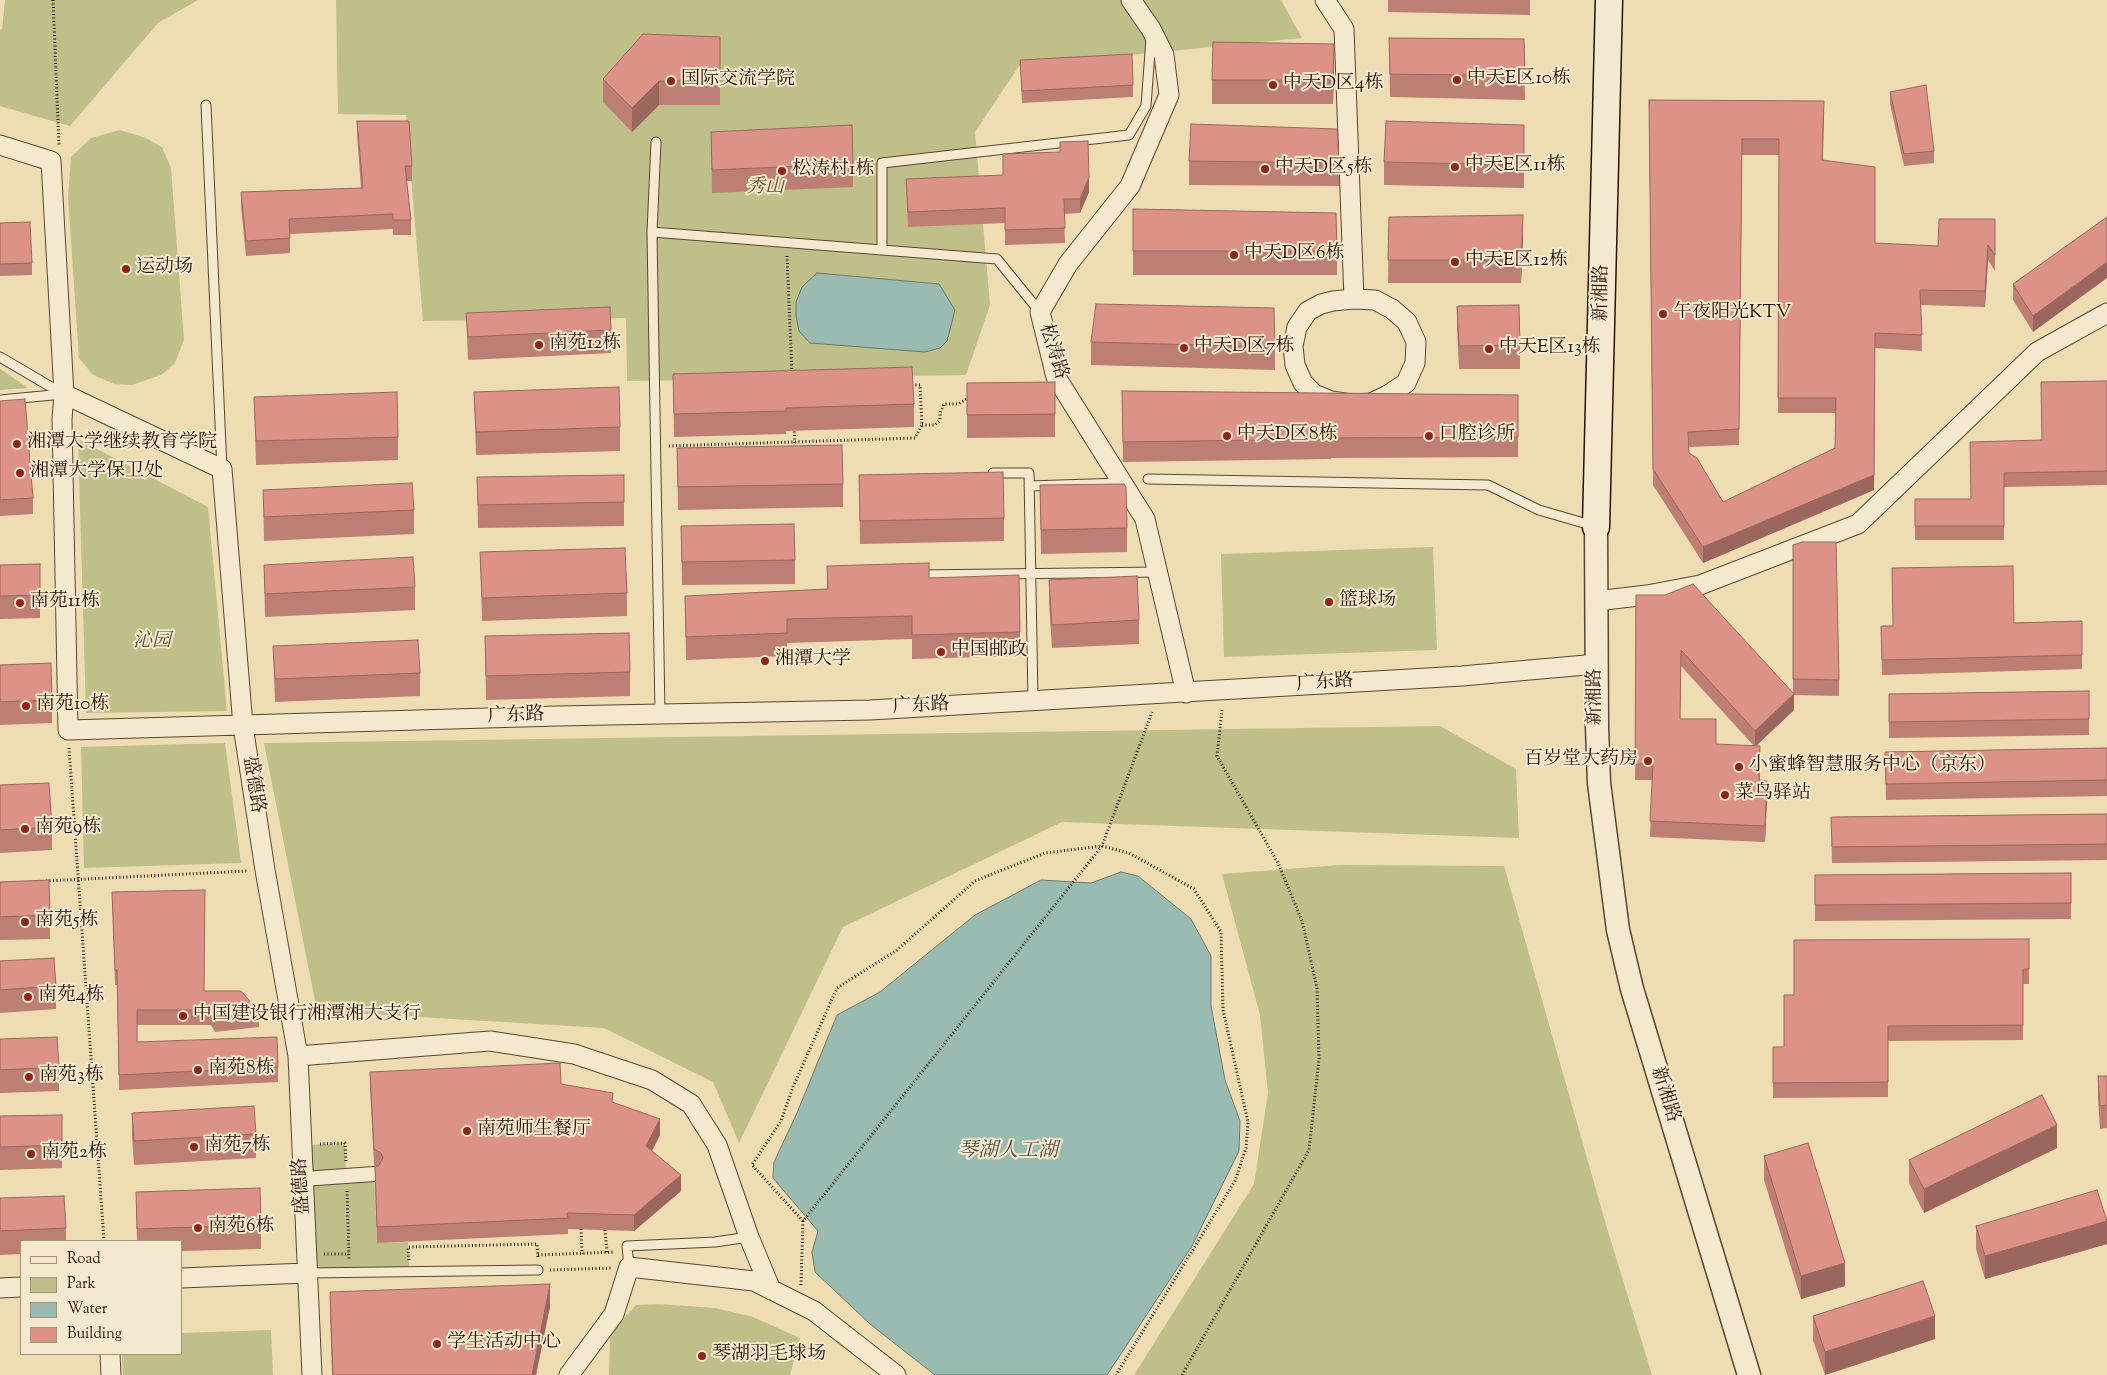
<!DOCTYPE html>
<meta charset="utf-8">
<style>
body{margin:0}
#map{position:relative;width:2107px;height:1375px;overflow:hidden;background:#eeddb3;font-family:"Sorts Mill Goudy",serif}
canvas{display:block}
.legend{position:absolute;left:20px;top:1240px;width:162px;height:115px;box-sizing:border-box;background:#f4e9ce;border:1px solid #a3937d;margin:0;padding:6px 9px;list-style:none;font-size:15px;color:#291304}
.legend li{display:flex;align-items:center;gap:10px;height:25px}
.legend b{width:25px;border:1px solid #a3937d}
</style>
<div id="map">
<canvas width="2107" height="1375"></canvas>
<ul class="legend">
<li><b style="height:6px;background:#f4e9ce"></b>Road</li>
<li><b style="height:14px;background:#bebf89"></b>Park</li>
<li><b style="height:14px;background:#9abbb2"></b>Water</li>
<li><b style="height:14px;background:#dc9287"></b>Building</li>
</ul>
</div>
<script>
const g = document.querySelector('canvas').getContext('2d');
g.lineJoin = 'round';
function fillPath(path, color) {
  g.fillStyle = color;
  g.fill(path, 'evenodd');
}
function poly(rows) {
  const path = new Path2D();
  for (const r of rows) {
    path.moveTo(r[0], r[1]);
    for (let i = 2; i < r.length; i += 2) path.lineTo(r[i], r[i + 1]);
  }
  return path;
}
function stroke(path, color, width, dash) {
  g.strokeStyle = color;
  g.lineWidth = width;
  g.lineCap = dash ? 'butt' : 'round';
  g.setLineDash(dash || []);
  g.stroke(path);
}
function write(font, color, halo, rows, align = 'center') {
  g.font = font + ' "Sorts Mill Goudy","Noto Serif SC",serif';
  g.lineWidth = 4;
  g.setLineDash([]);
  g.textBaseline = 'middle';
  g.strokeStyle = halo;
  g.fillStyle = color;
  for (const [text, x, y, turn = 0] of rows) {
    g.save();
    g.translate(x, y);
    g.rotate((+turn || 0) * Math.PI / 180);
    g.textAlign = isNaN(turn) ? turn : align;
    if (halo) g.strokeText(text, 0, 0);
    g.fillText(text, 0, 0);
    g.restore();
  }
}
const green = poly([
 [5,0,198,0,158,23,70,126,0,106,0,30,2,29],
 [336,0,1281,0,1302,38,1019,66,975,132,990,305,966,375,627,381,626,318,423,321,406,115,338,114],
 [120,130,146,138,162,147,171,168,184,340,175,363,161,375,132,385,114,384,93,375,79,358,68,197,71,157,91,138],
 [0,369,28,388,0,390],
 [78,439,208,507,227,711,86,713],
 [1433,547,1437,650,1224,657,1221,554],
 [1440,726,1516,769,1519,838,1062,822,843,927,739,1143,713,1082,604,1028,317,1011,264,743],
 [225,743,241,863,84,868,81,747],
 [1340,865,1504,866,1606,1225,1652,1375,1134,1375,1254,1184,1268,1093,1260,1015,1222,874],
 [345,1143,346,1176,374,1174,377,1243,408,1242,409,1269,317,1270,310,1145],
 [659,1304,715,1308,753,1317,800,1338,790,1375,609,1375,610,1334,636,1305],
 [271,1330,273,1375,123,1375,122,1354,181,1354,181,1333]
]);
const water = poly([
 [817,273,939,284,955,310,947,341,940,348,925,352,810,343,799,331,796,316,796,302,802,287,817,273],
 [1121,872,1138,876,1191,919,1211,956,1211,1006,1225,1080,1240,1121,1239,1151,1192,1246,1107,1375,935,1375,870,1324,815,1272,812,1252,818,1231,773,1178,774,1162,797,1113,837,1015,880,992,975,915,1041,880,1091,883,1121,872]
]);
const path = poly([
 [53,0,59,145],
 [787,256,792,374],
 [922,425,935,425,940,420,940,413,944,404,958,404,970,397],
 [794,428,795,443],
 [669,446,915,438,922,425,920,385,910,385],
 [69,748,104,1241],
 [46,881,247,871],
 [320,1144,345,1143,346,1162],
 [347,1191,349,1259],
 [803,1221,752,1165,781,1121,793,1087,837,988,897,950,975,881,1045,853,1102,846,1129,853,1194,889,1221,932,1223,1010,1248,1122,1246,1148,1235,1181,1116,1375],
 [581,1229,582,1254],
 [605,1230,607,1252],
 [324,1254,349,1254],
 [538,1255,615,1252],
 [409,1260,408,1247,537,1244,538,1258],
 [550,1270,611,1268],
 [801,1285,803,1221,1102,846,1152,712],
 [1182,1375,1309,1150,1319,1059,1317,988,1302,921,1278,863,1217,756,1222,710]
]);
const service = poly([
 [206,105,222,469],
 [656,142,652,232,660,714],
 [652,232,997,259,1040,312],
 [882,250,882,163,1129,135,1146,106,1151,38],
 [0,357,63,394],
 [0,400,63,394],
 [993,473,1029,473,1033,701],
 [1148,479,1488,485,1539,510,1594,526],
 [1029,486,1121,483],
 [918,575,1158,572],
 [629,1267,627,1246,715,1242,749,1237],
 [307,1273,538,1270]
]);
const pedestrian = poly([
 [303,1179,374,1174]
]);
const minor = poly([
 [1131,0,1151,29,1164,55,1169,95,1130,186,1068,264,1040,312,1056,377,1145,519,1186,693],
 [1325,0,1344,29,1354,299],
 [0,145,51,161,64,394,62,419,68,730,557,716,870,710,1462,676,1597,664],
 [1354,299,1375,300,1392,309,1407,322,1416,342,1415,363,1406,383,1388,395,1371,403,1352,404,1331,401,1314,394,1303,383,1295,365,1293,346,1297,327,1308,311,1321,304,1333,301,1354,299],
 [64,394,222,469,243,726,265,870,298,1056,312,1375],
 [1596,601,1647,595,1700,585,1858,524,2037,352,2107,313],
 [298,1056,490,1041,574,1054,652,1080,691,1104,717,1145,749,1237,771,1290],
 [181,1278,307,1273],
 [0,1288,21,1287],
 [110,1354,111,1375],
 [569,1375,614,1314,629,1267,754,1281,814,1311,896,1375]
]);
const tertiary = poly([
 [1596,527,1597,727,1599,783,1618,930,1632,989,1749,1375]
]);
const secondary = poly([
 [1596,527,1609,0]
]);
const wall = poly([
 [1388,0,1530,0,1530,15,1388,12],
 [720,37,720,105,659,105,632,132,603,102,603,79],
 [1389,38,1524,39,1525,100,1390,97],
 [1020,60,1133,85,1133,97,1022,103],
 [1334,67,1333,104,1212,104,1212,80],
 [1890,92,1934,151,1934,163,1904,166,1890,104],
 [1649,100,1824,117,1823,160,1875,243,1938,246,1995,219,1995,271,1988,260,1985,307,1921,305,1922,351,1875,348,1874,490,1703,563,1653,485],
 [1742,155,1779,155,1778,413,1836,413,1835,448,1723,502,1689,453,1689,447,1739,445],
 [357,121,412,166,412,181,407,181,411,220,411,235,393,235,393,229,290,234,290,253,246,256,241,207,241,192,361,188,357,135],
 [711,132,853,164,853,187,712,193],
 [1003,154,1089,192,1080,213,1064,214,1065,243,1005,245,1005,223,908,227,906,179,1003,175],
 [1189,161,1339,163,1339,186,1189,185],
 [1384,162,1524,165,1524,188,1384,185],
 [1133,209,1337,251,1337,275,1133,275],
 [1389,217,1523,239,1521,283,1388,283],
 [2107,217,2033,332,2013,300,2013,284],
 [0,223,32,263,32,275,0,276],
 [1457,306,1520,345,1520,369,1459,369,1457,329],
 [466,313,611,330,611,353,468,360],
 [1091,342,1275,347,1275,370,1091,365],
 [673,374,914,404,914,427,786,431,786,434,674,437],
 [2107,381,2107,485,2004,487,2004,540,1915,540,1915,499,1971,499,2042,440],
 [1055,382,1055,437,967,438,967,383],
 [1122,391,1518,395,1518,457,1331,458,1331,459,1123,462],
 [474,392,620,427,620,451,476,455],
 [254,397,398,437,398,460,256,465],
 [0,401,33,498,33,514,0,516],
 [677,448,843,484,843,507,678,510],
 [859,475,1004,518,1004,541,860,544],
 [477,477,624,502,624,526,478,528],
 [1040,485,1127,528,1127,552,1041,554],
 [263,490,414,510,414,534,264,541],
 [681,526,795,560,795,584,682,585],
 [1793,545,1839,680,1839,696,1794,695,1794,710,1755,746,1760,762,1760,780,1767,797,1765,842,1650,837,1652,780,1635,780,1636,595,1793,693],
 [1681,666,1754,746,1716,744,1680,719],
 [480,552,627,593,627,616,482,621],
 [0,565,40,595,40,618,0,619],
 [264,565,415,587,415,610,265,617],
 [827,566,929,578,1020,632,1020,656,912,659,912,639,787,643,787,656,686,660,685,596,827,589],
 [1049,580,1139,620,1139,644,1052,648,1049,604],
 [2082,621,2082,669,1882,675,1881,626],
 [485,636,630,672,630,696,486,700],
 [273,646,420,673,420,696,275,702],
 [0,665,52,700,52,723,0,725],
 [2089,691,2089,735,1889,738,1889,694],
 [2107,748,2107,796,1886,800,1885,752],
 [0,785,52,827,52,850,0,853],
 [2107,814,2107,860,1832,863,1831,817],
 [2071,873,2071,919,1815,921,1815,875],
 [0,882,50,915,50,939,0,940],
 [112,892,204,991,259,1012,259,1027,215,1032,211,1025,137,1025,137,1042,278,1067,278,1082,119,1090,117,985,115,985],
 [2029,939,2029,984,2023,984,2023,1040,1888,1041,1888,1097,1773,1098,1773,1047,1784,1047,1794,995],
 [0,961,56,986,56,1009,0,1013],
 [0,1039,59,1067,59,1091,0,1093],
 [370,1072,561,1084,613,1102,660,1135,652,1151,681,1191,634,1231,568,1229,568,1234,377,1243,375,1183,375,1167,376,1166,374,1165,370,1088],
 [2098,1076,2107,1076,2107,1128,2100,1129,2098,1099],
 [132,1113,256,1134,256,1158,134,1165,132,1137],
 [62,1115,62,1168,0,1170,0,1116],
 [2057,1148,1924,1213,1909,1183,1909,1160],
 [1764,1156,1845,1286,1801,1299,1764,1180],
 [136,1192,261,1225,261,1249,181,1251,181,1241,137,1241],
 [0,1198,66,1228,66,1241,21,1241,21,1254,0,1255],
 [1976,1226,2107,1244,1985,1279,1976,1249],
 [330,1292,550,1306,536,1375,332,1375,330,1314],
 [1813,1316,1935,1339,1825,1375,1813,1340]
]);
const shadedWall = poly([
 [1334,44,1334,67,1333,104,1333,80],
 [659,81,659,105,632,132,632,108],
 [1089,177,1089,192,1080,213,1080,199],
 [1523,215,1523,239,1521,283,1521,260],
 [1988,245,1988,260,1985,307,1985,291],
 [2107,262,2107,278,2033,332,2033,316],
 [1875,333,1874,490,1703,563,1703,547,1874,475],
 [1794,694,1794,710,1755,747,1755,731],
 [1767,781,1767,797,1765,842,1765,826],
 [660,1119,660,1135,646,1162,646,1146],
 [2057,1125,2057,1148,1924,1213,1924,1189],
 [681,1175,681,1191,634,1231,634,1215],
 [2107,1221,2107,1244,1985,1279,1985,1256],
 [1845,1263,1845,1286,1801,1299,1801,1276],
 [550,1284,550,1306,536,1375,532,1375],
 [1935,1316,1935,1339,1825,1375,1825,1352]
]);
const building = poly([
 [643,34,720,37,720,81,659,81,632,108,603,79,643,34],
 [1389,38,1524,39,1525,76,1390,74,1389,38],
 [1213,42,1334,44,1333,80,1212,80,1213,42],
 [1132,54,1133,85,1022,91,1020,60,1132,54],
 [1926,85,1934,151,1904,154,1890,92,1926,85],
 [1649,100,1824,101,1822,160,1875,167,1875,243,1938,246,1939,219,1995,219,1995,255,1988,245,1985,291,1920,290,1922,335,1875,333,1874,475,1703,547,1653,469,1649,100],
 [1742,139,1779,139,1778,398,1836,398,1835,448,1723,502,1697,458,1689,453,1688,432,1739,429,1742,139],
 [357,121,409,121,412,166,405,166,411,220,393,220,393,214,289,219,290,238,246,241,241,192,363,188,357,121],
 [1386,121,1524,125,1524,165,1384,162,1386,121],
 [1191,124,1337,129,1339,163,1189,161,1191,124],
 [852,125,853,164,712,170,711,132,852,125],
 [1088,141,1089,177,1080,199,1064,199,1065,228,1005,230,1005,208,908,212,906,179,1003,175,1003,154,1060,152,1060,142,1088,141],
 [1133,209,1336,213,1337,251,1133,251,1133,209],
 [1523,215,1521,260,1388,260,1389,217,1523,215],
 [2107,217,2107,262,2033,316,2013,284,2107,217],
 [30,222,32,263,0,264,0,223,30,222],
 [1096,304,1274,308,1275,347,1091,342,1096,304],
 [1519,305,1520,345,1459,346,1457,306,1519,305],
 [610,307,611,330,468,337,466,313,610,307],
 [912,367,914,404,786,408,786,411,674,414,673,374,912,367],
 [2107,381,2107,471,2004,473,2004,526,1915,526,1915,499,1971,499,1970,442,2042,440,2041,382,2107,381],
 [1055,382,1055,414,967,415,967,383,1055,382],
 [619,387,620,427,476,432,474,392,619,387],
 [1122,391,1518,395,1518,437,1331,438,1331,439,1123,442,1122,391],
 [397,392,398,437,256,441,254,397,397,392],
 [25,399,33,498,0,500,0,401,25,399],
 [842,445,843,484,678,487,677,448,842,445],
 [1003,472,1004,518,860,521,859,475,1003,472],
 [624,475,624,502,478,505,477,477,624,475],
 [412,483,414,510,264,517,263,490,412,483],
 [1124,484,1126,487,1127,528,1041,530,1040,485,1124,484],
 [794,524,795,560,682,562,681,526,794,524],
 [1802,542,1836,542,1839,680,1793,679,1793,545,1802,542],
 [625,548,627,593,482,598,480,552,625,548],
 [413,557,415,587,265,594,264,565,413,557],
 [929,563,929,578,1019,575,1020,632,912,635,912,616,787,619,787,633,686,637,685,596,828,589,827,566,929,563],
 [40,564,40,595,0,596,0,565,40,564],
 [2013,566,2014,623,2082,621,2082,655,1882,660,1881,626,1893,626,1892,568,2013,566],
 [1137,576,1139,620,1052,625,1049,580,1137,576],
 [1693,584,1794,694,1755,731,1681,650,1680,719,1716,719,1716,744,1760,746,1759,780,1767,781,1765,826,1650,821,1653,764,1635,764,1636,595,1665,595,1693,584],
 [629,633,630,672,486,676,485,636,629,633],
 [418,640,420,673,275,679,273,646,418,640],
 [51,663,52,700,0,702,0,665,51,663],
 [2089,691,2089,719,1889,722,1889,694,2089,691],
 [2107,748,2107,780,1886,784,1885,752,2107,748],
 [49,783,52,827,0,830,0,785,49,783],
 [2107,814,2107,844,1832,847,1831,817,2107,814],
 [2071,873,2071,903,1815,905,1815,875,2071,873],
 [49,880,50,915,0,917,0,882,49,880],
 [205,890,204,991,241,991,259,1012,215,1017,211,1010,137,1010,137,1042,277,1037,278,1067,119,1075,117,970,115,970,112,892,205,890],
 [2029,939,2029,969,2023,969,2023,1025,1888,1026,1888,1082,1773,1083,1773,1047,1784,1047,1784,995,1794,995,1794,940,2029,939],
 [54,958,56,986,0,990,0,961,54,958],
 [57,1037,59,1067,0,1070,0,1039,57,1037],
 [560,1063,561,1084,613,1093,612,1102,660,1119,646,1146,681,1175,634,1215,567,1213,568,1218,377,1227,375,1167,379,1165,383,1158,381,1153,374,1149,370,1072,560,1063],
 [2098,1076,2107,1076,2107,1105,2100,1106,2098,1076],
 [2042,1095,2057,1125,1924,1189,1909,1160,2042,1095],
 [254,1106,256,1134,134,1141,132,1113,254,1106],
 [62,1115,62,1145,0,1147,0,1116,62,1115],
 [1808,1143,1845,1263,1801,1276,1764,1156,1808,1143],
 [260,1188,261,1225,137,1229,136,1192,260,1188],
 [2097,1190,2107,1221,1985,1256,1976,1226,2097,1190],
 [64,1196,66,1228,0,1231,0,1198,64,1196],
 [1923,1281,1935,1316,1825,1352,1813,1316,1923,1281],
 [550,1284,532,1375,333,1375,330,1292,550,1284]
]);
const markers = [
 [1457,80,5,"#8f2418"],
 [671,81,5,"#8f2418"],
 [1273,85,5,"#8f2418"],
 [1455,167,5,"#8f2418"],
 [1265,169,5,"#8f2418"],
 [782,171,5,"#8f2418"],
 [1234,255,5,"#8f2418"],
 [1455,262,5,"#8f2418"],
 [126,269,5,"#8f2418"],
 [1663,314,5,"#8f2418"],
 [539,345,5,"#8f2418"],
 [1184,348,5,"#8f2418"],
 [1489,349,5,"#8f2418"],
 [1227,436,5,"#8f2418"],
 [1429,436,5,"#8f2418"],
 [17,444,5,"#8f2418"],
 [20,473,5,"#8f2418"],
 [1329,602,5,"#8f2418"],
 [20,603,5,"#8f2418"],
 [941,652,5,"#8f2418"],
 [765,661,5,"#8f2418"],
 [26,706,5,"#8f2418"],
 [1648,761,5,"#8f2418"],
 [1739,767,5,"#8f2418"],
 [1725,795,5,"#8f2418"],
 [25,829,5,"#8f2418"],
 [25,922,5,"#8f2418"],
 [28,997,5,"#8f2418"],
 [183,1016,5,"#8f2418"],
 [198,1070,5,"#8f2418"],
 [29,1077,5,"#8f2418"],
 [467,1131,5,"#8f2418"],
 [194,1147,5,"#8f2418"],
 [31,1154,5,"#8f2418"],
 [198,1228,5,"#8f2418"],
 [437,1344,5,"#8f2418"],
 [702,1356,5,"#8f2418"]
];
const poiNames = [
 ["中天E区10栋",1467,80],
 ["国际交流学院",681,81],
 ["中天D区4栋",1283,85],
 ["中天E区11栋",1465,167],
 ["中天D区5栋",1275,169],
 ["松涛村1栋",792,171],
 ["中天D区6栋",1244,255],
 ["中天E区12栋",1465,262],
 ["运动场",136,269],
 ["午夜阳光KTV",1673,314],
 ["南苑12栋",549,345],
 ["中天D区7栋",1194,348],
 ["中天E区13栋",1499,349],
 ["中天D区8栋",1237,436],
 ["口腔诊所",1439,436],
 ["湘潭大学继续教育学院",27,444],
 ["湘潭大学保卫处",30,473],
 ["篮球场",1339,602],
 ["南苑11栋",30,603],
 ["中国邮政",951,652],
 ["湘潭大学",775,661],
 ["南苑10栋",36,706],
 ["百岁堂大药房",1638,761,"right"],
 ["小蜜蜂智慧服务中心（京东）",1749,767],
 ["菜鸟驿站",1735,795],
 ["南苑9栋",35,829],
 ["南苑5栋",35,922],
 ["南苑4栋",38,997],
 ["中国建设银行湘潭湘大支行",193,1016],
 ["南苑8栋",208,1070],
 ["南苑3栋",39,1077],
 ["南苑师生餐厅",477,1131],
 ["南苑7栋",204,1147],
 ["南苑2栋",41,1154],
 ["南苑6栋",208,1228],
 ["学生活动中心",447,1344],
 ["琴湖羽毛球场",712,1356]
];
const parkNames = [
 ["秀山",765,189],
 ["沁园",152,643]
];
const streetNames = [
 ["新湘路",1603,293,-89],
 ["松涛路",1052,352,73],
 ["广东路",1325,684,-4],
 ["新湘路",1597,697,-90],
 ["广东路",921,707,-3],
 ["广东路",516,717,-2],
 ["盛德路",252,785,81],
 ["新湘路",1664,1095,73],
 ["盛德路",303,1186,-93]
];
const waterNames = [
 ["琴湖人工湖",1008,1153]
];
fillPath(green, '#bebf89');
fillPath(water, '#9abbb2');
stroke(water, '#6d786c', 1);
stroke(service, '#5a4630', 11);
stroke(pedestrian, '#5a4630', 16);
stroke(minor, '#5a4630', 21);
stroke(tertiary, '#5a4630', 25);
stroke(secondary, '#291304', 29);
stroke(path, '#291304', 3, [1, 2.5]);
stroke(service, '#f4e9ce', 9);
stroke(pedestrian, '#f4e9ce', 14);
stroke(minor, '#f4e9ce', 19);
stroke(tertiary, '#f4e9ce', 22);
stroke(secondary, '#f4e9ce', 26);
fillPath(wall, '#bd7e74');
fillPath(shadedWall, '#9a665e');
fillPath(building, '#dc9287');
stroke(building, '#9a665e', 1);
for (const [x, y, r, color] of markers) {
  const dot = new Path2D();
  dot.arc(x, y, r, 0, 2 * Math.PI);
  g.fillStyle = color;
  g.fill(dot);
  stroke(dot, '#f4e9ce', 2);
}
write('19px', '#291304', '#f4e9ce', poiNames, 'left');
write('italic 19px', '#5d4f33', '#f4e9ce', parkNames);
write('19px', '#291304', '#f4e9ce', streetNames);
write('italic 20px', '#514e41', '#f4e9ce', waterNames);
</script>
